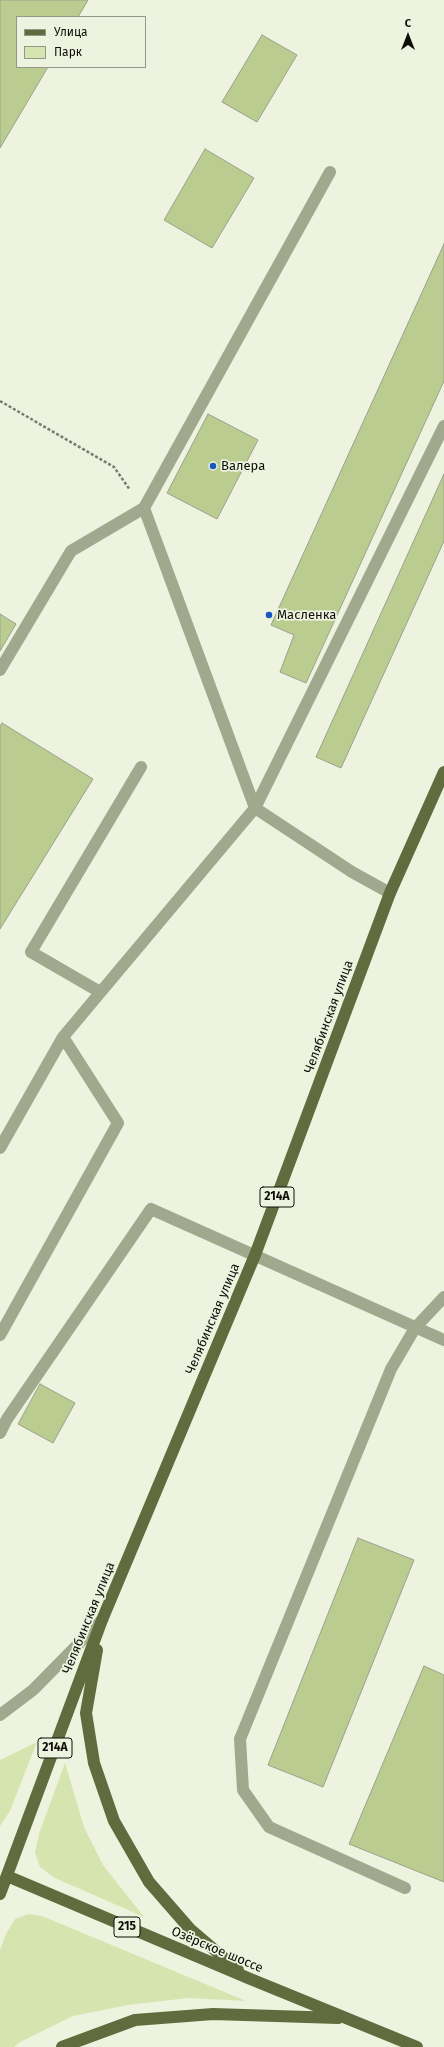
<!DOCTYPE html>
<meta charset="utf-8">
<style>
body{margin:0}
#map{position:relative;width:444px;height:2047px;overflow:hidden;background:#edf3de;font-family:"Fira Sans",sans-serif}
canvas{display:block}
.legend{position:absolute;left:16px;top:16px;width:130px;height:52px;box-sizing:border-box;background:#edf3de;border:1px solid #939888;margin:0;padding:5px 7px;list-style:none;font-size:12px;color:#0d0f08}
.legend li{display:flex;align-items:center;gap:8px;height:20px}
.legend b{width:20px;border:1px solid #939888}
.north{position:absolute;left:388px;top:16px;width:40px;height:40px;-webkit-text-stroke:3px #edf3de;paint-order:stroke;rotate:0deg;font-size:11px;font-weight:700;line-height:16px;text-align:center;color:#0d0f08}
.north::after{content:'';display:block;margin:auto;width:14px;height:18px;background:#0d0f08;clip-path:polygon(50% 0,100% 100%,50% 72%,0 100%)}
</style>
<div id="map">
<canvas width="444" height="2047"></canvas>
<ul class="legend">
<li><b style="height:5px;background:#606c3d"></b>Улица</li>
<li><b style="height:11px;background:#d6e5af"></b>Парк</li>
</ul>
<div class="north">С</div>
</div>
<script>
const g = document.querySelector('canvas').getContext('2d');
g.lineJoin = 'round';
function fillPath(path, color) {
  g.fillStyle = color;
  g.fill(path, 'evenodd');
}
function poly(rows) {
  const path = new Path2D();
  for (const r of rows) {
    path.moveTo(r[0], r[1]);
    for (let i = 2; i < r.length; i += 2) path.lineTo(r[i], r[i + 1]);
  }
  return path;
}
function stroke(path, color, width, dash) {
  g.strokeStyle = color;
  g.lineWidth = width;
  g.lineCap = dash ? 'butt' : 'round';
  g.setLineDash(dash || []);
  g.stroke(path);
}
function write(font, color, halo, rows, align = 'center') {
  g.font = font + ' "Fira Sans",sans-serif';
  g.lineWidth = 3.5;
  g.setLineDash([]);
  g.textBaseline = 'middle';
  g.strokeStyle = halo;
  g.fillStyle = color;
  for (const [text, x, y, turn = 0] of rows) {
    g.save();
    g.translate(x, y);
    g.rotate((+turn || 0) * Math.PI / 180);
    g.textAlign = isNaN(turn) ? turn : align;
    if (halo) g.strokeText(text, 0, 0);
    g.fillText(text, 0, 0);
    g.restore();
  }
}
const green = poly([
 [37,1742,10,1811,0,1826,0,1760],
 [65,1763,84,1827,103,1865,144,1917,55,1878,40,1867,35,1853,39,1834],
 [28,1914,42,1916,246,2001,188,1998,128,2005,73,2016,20,2042,14,2047,0,2047,0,1950,6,1934,15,1919]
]);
const building = poly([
 [0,0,88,0,78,17,17,17,17,67,48,67,0,148,0,0],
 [262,35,297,55,257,122,222,102,262,35],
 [205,149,254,178,212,248,164,220,205,149],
 [444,244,444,381,306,683,280,672,294,635,271,625,444,244],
 [208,414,258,440,217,519,167,493,208,414],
 [444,474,444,541,341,768,316,757,444,474],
 [0,614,16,624,0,651,0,614],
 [2,723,93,779,0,929,0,726,2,723],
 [40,1384,75,1403,53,1443,18,1424,40,1384],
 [358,1538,414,1560,323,1787,268,1765,358,1538],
 [424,1666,444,1675,444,1882,349,1844,424,1666]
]);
const path = poly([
 [0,401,114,467,130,490]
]);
const minor = poly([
 [330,172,144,508,255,808,444,426],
 [0,670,71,551,144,508],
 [100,992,31,952,141,767],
 [0,1148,63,1037,255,808,352,872,390,893],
 [0,1335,118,1123,63,1037],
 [0,1433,7,1419,151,1209,444,1340],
 [0,1715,33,1690,102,1620],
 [405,1888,269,1827,243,1790,240,1739,391,1369,415,1328,444,1297]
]);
const major = poly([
 [97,1650,86,1713,94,1763,114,1821,149,1882,190,1929,238,1970],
 [7,1876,248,1978,417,2047],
 [0,1894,102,1620,255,1255,390,893,444,772],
 [62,2047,135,2020,213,2014,338,2018]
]);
const markers = [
 [213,466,4,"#1755c1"],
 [269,615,4,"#1755c1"]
];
const shields = [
 [277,1197,34],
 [55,1748,34],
 [127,1927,26]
];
const shieldNames = [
 ["214А",277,1197],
 ["214А",55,1748],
 ["215",127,1927]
];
const poiNames = [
 ["Валера",221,466],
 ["Масленка",277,615]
];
const streetNames = [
 ["Челябинская улица",329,1017,-70],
 ["Челябинская улица",213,1319,-67],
 ["Челябинская улица",89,1618,-68],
 ["Озёрское шоссе",217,1950,23]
];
fillPath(green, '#d6e5af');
fillPath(building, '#bbcc90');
stroke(building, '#9aa18d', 1);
stroke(path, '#787c6f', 2.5, [3, 2]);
stroke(minor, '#a0a88e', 12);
stroke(major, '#606c3d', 12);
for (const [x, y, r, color] of markers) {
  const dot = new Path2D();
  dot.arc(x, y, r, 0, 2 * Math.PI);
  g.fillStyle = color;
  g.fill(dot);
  stroke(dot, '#edf3de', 1.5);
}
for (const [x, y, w] of shields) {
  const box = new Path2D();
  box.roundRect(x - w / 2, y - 10, w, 20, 3);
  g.fillStyle = '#edf3de';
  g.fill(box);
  stroke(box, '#0d0f08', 1);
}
write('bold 12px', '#0d0f08', null, shieldNames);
write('13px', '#0d0f08', '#edf3de', poiNames, 'left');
write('13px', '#0d0f08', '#edf3de', streetNames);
</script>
